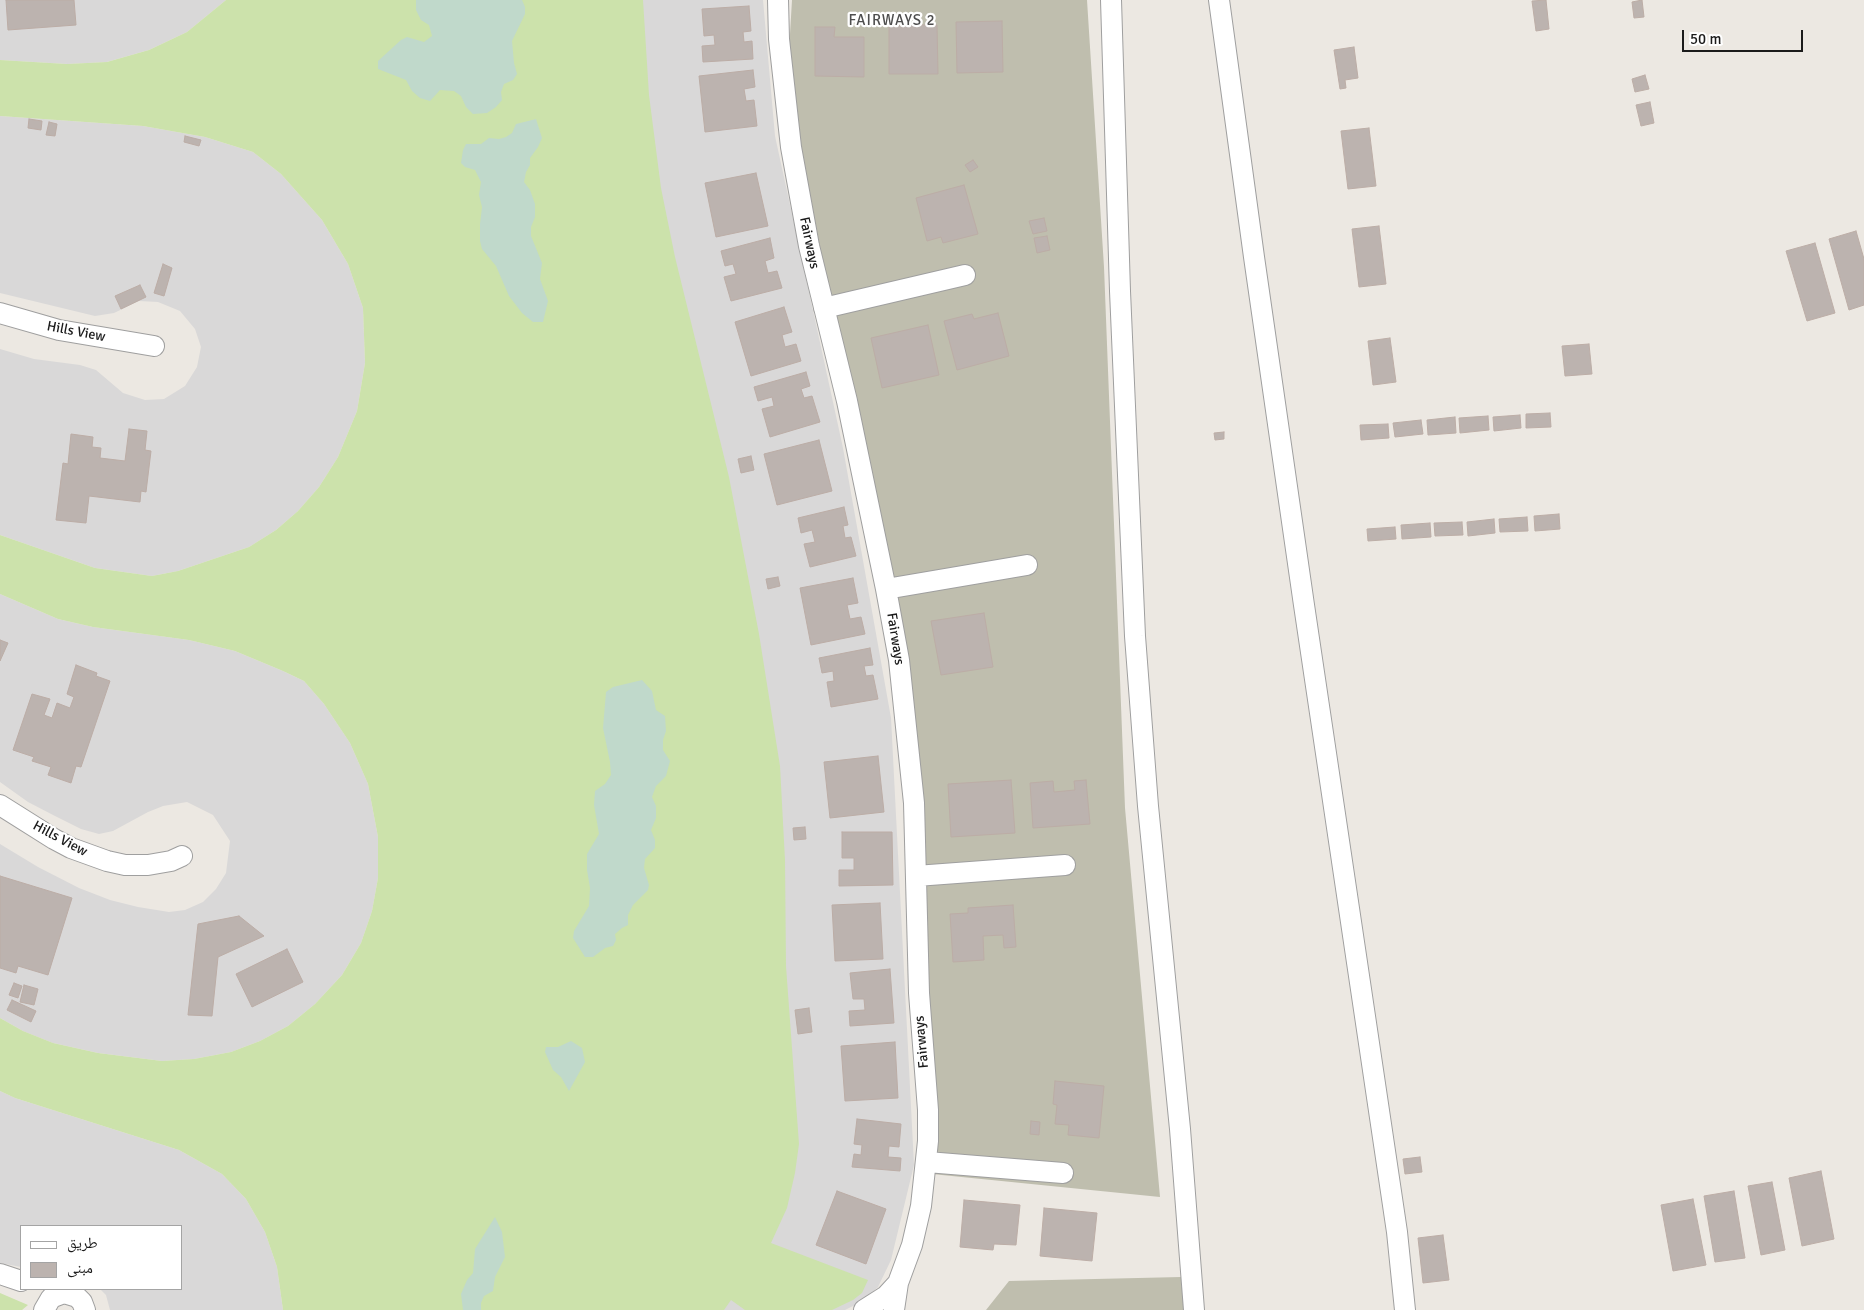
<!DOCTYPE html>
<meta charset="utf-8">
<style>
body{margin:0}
#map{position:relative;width:1864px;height:1310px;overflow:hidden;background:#ece8e2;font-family:Signika,"Noto Naskh Arabic",sans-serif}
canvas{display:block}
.legend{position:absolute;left:20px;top:1225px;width:162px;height:65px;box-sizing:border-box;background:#fff;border:1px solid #a4a4a4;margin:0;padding:6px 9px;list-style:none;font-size:15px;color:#1b1b1b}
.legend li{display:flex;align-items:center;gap:10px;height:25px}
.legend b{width:25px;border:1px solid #a4a4a4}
.scale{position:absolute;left:1682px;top:30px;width:121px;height:22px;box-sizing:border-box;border:2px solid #1b1b1b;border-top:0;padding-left:6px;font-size:15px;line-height:18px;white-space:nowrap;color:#1b1b1b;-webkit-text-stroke:4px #fff;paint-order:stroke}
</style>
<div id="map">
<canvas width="1864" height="1310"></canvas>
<ul class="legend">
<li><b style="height:6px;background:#fff"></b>طريق</li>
<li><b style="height:14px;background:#bcb3af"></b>مبنى</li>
</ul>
<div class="scale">50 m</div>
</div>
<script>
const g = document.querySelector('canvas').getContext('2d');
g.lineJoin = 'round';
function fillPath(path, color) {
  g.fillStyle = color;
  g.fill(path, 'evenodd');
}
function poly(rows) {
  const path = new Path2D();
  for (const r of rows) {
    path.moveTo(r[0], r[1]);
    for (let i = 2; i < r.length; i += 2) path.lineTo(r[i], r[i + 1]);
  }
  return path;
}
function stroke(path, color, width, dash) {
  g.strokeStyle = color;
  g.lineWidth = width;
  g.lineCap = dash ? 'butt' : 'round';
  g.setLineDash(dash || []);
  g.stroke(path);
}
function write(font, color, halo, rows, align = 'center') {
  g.font = font + ' Signika,sans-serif';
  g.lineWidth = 4.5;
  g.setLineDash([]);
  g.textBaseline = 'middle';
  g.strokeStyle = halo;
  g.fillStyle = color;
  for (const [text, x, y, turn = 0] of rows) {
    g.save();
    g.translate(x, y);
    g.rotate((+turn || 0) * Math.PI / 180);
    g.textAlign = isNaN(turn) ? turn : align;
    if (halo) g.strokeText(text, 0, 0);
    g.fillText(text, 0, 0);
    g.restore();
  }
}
const residential = poly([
 [0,0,226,0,187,32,149,50,107,62,67,64,0,60],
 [632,0,763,0,775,136,843,448,891,718,914,1165,891,1260,878,1287,863,1301,845,1310,705,1310,644,164],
 [0,116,143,126,205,137,253,152,281,174,322,220,348,264,363,308,365,363,357,411,338,457,319,487,298,511,276,530,249,547,178,571,152,576,95,568,0,535,0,349,34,359,80,365,96,370,123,393,145,400,164,399,185,386,197,367,201,347,195,329,180,311,158,302,139,301,114,313,95,316,0,293],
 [0,594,58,619,93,627,189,640,235,651,283,671,304,681,324,704,350,743,368,784,378,837,378,878,372,911,361,943,342,975,315,1004,288,1026,260,1041,231,1052,194,1059,162,1061,98,1053,53,1043,23,1031,0,1018,0,844,38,867,79,888,110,900,138,907,169,912,185,910,203,902,216,889,226,873,230,841,213,815,187,802,163,806,148,812,113,831,99,834,81,829,55,816,28,802,0,782],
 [0,1091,15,1098,179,1150,222,1174,246,1199,265,1232,277,1267,283,1310,110,1310,106,1295,100,1289,181,1289,181,1226,21,1226,21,1267,0,1263]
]);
const construction = poly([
 [792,0,1087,0,1104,267,1125,808,1160,1197,932,1174,904,664,787,85],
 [1181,1277,1184,1310,986,1310,1009,1281]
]);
const grass = poly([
 [226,0,643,0,649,95,661,188,675,257,729,477,759,634,780,766,785,860,786,966,799,1144,795,1173,787,1208,771,1243,868,1280,862,1293,853,1300,832,1310,745,1310,731,1300,724,1310,283,1310,277,1267,265,1232,246,1199,222,1174,179,1150,15,1098,0,1091,0,1018,23,1031,53,1043,98,1053,162,1061,194,1059,231,1052,260,1041,288,1026,315,1004,342,975,361,943,372,911,378,878,378,837,368,784,350,743,324,704,304,681,283,671,235,651,189,640,93,627,58,619,0,594,0,535,95,568,152,576,178,571,249,547,276,530,298,511,319,487,338,457,357,411,365,363,363,308,348,264,322,220,281,174,253,152,205,137,143,126,0,116,0,60,67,64,107,62,149,50,187,32],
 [0,1293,28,1305,22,1310,0,1310]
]);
const wetland = poly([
 [416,0,522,0,525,7,525,14,512,41,514,63,517,74,513,80,504,84,501,92,502,100,496,107,487,113,473,114,466,107,461,96,454,91,440,90,430,101,420,98,412,91,406,80,378,69,378,61,401,40,407,37,424,42,432,36,429,25,421,20,416,10],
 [536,119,542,138,538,147,530,158,530,165,526,172,524,182,530,190,535,204,535,217,531,227,531,236,542,263,540,279,548,301,543,322,533,322,522,313,509,296,496,266,482,249,480,241,480,224,482,207,479,195,481,182,475,170,465,167,461,163,463,150,466,144,481,144,489,138,499,139,506,137,512,133,516,124],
 [642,680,652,691,656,710,665,716,666,731,663,740,663,750,670,761,666,776,656,786,652,797,656,806,656,818,651,830,655,840,655,848,645,859,644,868,649,885,648,890,633,905,628,915,628,925,622,928,615,934,616,940,613,946,605,948,593,957,585,957,573,938,574,931,589,906,590,888,587,870,587,854,599,834,594,805,595,791,605,784,611,775,610,762,603,728,606,692,613,687],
 [571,1041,582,1048,585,1062,569,1091,561,1077,553,1070,545,1052,546,1047,558,1047],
 [495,1217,502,1232,505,1257,495,1277,493,1291,484,1296,481,1303,481,1310,463,1310,461,1294,467,1280,473,1273,475,1249]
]);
const building = poly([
 [6,0,74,0,76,25,8,30,6,0],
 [1546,0,1549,29,1536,31,1532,1,1546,0],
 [1642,0,1644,17,1634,18,1632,2,1642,0],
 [749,6,751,31,743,32,744,42,752,41,753,59,703,62,702,46,715,45,714,35,704,36,702,9,749,6],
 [1002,21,1003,72,957,73,956,22,1002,21],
 [889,25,937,25,938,74,889,74,889,25],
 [815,27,835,27,834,37,864,37,864,77,815,76,815,27],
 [1354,47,1358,78,1345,80,1346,88,1340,89,1334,50,1354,47],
 [753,70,755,87,744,89,746,101,754,100,757,126,705,132,699,76,753,70],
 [1645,75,1649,89,1635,92,1632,79,1645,75],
 [1650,102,1654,123,1641,126,1636,105,1650,102],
 [29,119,42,121,41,130,28,128,29,119],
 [49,122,57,124,55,136,46,135,49,122],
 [1369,128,1376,186,1348,189,1341,131,1369,128],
 [185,136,201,140,199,146,184,142,185,136],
 [973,160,978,167,970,172,965,165,973,160],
 [756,173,768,226,716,237,705,183,756,173],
 [964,185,978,234,943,243,941,237,927,241,916,198,964,185],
 [1044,218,1047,231,1033,234,1029,221,1044,218],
 [1379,226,1386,284,1359,287,1352,229,1379,226],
 [1856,231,1864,259,1864,305,1849,310,1829,239,1856,231],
 [1047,236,1050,250,1037,253,1034,238,1047,236],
 [770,238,774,258,765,261,768,273,777,271,782,288,731,301,724,277,736,274,733,264,725,266,721,251,770,238],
 [1815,243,1835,313,1807,321,1786,251,1815,243],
 [163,264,172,268,164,296,154,293,163,264],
 [140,285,146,297,121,309,115,296,140,285],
 [784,307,792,332,782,335,785,347,796,344,801,361,751,376,735,322,784,307],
 [998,313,1009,356,957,370,944,321,972,314,974,319,998,313],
 [928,325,939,375,882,388,871,338,928,325],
 [1390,338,1396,382,1373,385,1368,341,1390,338],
 [1589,344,1592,374,1565,376,1562,346,1589,344],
 [806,372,810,386,801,389,804,398,812,396,820,422,770,437,762,409,774,406,772,397,758,401,754,387,806,372],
 [1550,413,1551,427,1526,428,1526,414,1550,413],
 [1520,415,1521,428,1494,431,1493,417,1520,415],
 [1488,416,1489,430,1460,433,1459,418,1488,416],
 [1455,417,1456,433,1428,435,1427,420,1455,417],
 [1421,420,1423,434,1395,437,1393,423,1421,420],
 [1388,424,1389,438,1361,440,1360,425,1388,424],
 [129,429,147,431,145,450,151,451,146,492,141,491,140,502,89,496,86,523,56,520,63,463,68,464,71,434,93,437,92,447,101,448,100,458,125,461,129,429],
 [1224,432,1224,439,1215,440,1214,433,1224,432],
 [819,440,832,491,777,505,764,454,819,440],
 [751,456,754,470,741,473,738,459,751,456],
 [844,507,848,525,843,526,845,538,851,537,856,556,810,567,804,544,815,542,812,530,801,533,798,518,844,507],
 [1559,514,1560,529,1535,531,1534,516,1559,514],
 [1527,517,1528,531,1500,532,1499,519,1527,517],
 [1494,519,1495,533,1468,536,1467,522,1494,519],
 [1462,522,1463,535,1435,536,1434,523,1462,522],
 [1430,523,1431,537,1402,539,1401,525,1430,523],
 [1395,527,1396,539,1368,541,1367,529,1395,527],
 [778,577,780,586,768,589,766,579,778,577],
 [853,578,858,603,847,605,850,619,861,617,865,634,811,645,800,588,853,578],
 [984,613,993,667,941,675,931,621,984,613],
 [0,640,8,643,0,661,0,640],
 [870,648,873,665,864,666,866,676,873,675,878,699,831,707,827,682,834,681,833,671,822,673,819,658,870,648],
 [76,665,97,673,96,676,110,681,81,767,76,766,71,783,48,775,51,767,32,761,34,757,13,750,32,694,50,699,44,715,52,718,57,703,70,708,74,697,67,694,76,665],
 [878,756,884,812,830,818,824,762,878,756],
 [1011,780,1015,833,951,837,948,784,1011,780],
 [1086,780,1090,824,1033,828,1030,783,1053,781,1054,792,1075,790,1074,781,1086,780],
 [805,827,806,839,794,840,793,828,805,827],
 [842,832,892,832,893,885,839,886,839,870,854,870,854,858,842,858,842,832],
 [0,876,72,898,48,975,18,966,16,973,0,968,0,876],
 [880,903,883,959,835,961,832,905,880,903],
 [1013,905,1016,947,1004,948,1003,935,983,936,984,960,953,962,950,914,968,913,968,908,1013,905],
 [239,916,264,936,218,957,212,1016,188,1015,198,924,239,916],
 [287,949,303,982,252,1007,236,974,287,949],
 [890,969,894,1023,850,1026,849,1011,865,1010,864,999,853,999,850,973,890,969],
 [14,983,22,986,18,998,9,995,14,983],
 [24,985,38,989,34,1005,20,1002,24,985],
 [12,1000,36,1011,31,1022,7,1010,12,1000],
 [809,1008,812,1032,798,1034,795,1010,809,1008],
 [895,1042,898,1098,845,1101,841,1046,895,1042],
 [1055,1081,1104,1086,1099,1138,1068,1135,1069,1125,1055,1124,1057,1105,1053,1104,1055,1081],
 [857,1119,901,1124,899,1147,889,1146,888,1157,901,1158,900,1171,852,1167,854,1154,861,1155,862,1145,854,1144,857,1119],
 [1031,1121,1040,1122,1039,1135,1030,1134,1031,1121],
 [1420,1157,1422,1172,1405,1174,1403,1159,1420,1157],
 [1821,1171,1834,1239,1802,1246,1789,1178,1821,1171],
 [1772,1182,1785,1250,1761,1255,1748,1186,1772,1182],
 [837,1191,886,1209,866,1264,816,1245,837,1191],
 [1734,1191,1745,1258,1715,1262,1704,1196,1734,1191],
 [1693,1199,1706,1265,1673,1271,1661,1205,1693,1199],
 [964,1200,1020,1205,1016,1245,994,1244,993,1250,960,1247,964,1200],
 [1044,1208,1097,1213,1092,1261,1040,1256,1044,1208],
 [1443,1235,1449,1280,1423,1283,1418,1238,1443,1235]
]);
const minor = poly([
 [778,0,779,39,791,147,809,246,847,401,886,589,899,660,914,803,919,993,928,1110,928,1141,921,1206,912,1245,898,1283,894,1310],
 [1111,0,1120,291,1135,636,1148,806,1180,1129,1194,1310],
 [1219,0,1254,257,1304,605,1397,1232,1405,1310],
 [824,308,965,275],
 [0,313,59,330,154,346],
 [886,589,1027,565],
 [0,805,54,839,71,848,107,861,125,865,148,865,171,861,182,856],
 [916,876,1065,865],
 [927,1162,1063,1173],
 [0,1274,21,1281],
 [44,1310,51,1298,64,1293,77,1297,82,1302,85,1310],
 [864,1310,886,1296,898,1283]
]);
const streetNames = [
 ["Fairways",809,243,78],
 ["Hills View",76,332,11],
 ["Fairways",895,639,81],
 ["Hills View",60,839,28],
 ["Fairways",922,1042,-95]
];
const neighbourhoodNames = [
 ["FAIRWAYS 2",892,21]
];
fillPath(residential, '#d9d8d8');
fillPath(construction, '#bfbeae');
fillPath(grass, '#cce2ab');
fillPath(wetland, '#c0d9cb');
fillPath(building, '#bcb3af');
stroke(building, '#bcada6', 1);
stroke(minor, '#9f9f9f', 22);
stroke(minor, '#fff', 20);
write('14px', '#1b1b1b', '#fff', streetNames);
g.letterSpacing = '1px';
write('15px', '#4e4e4e', '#fff', neighbourhoodNames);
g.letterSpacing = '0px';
</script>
